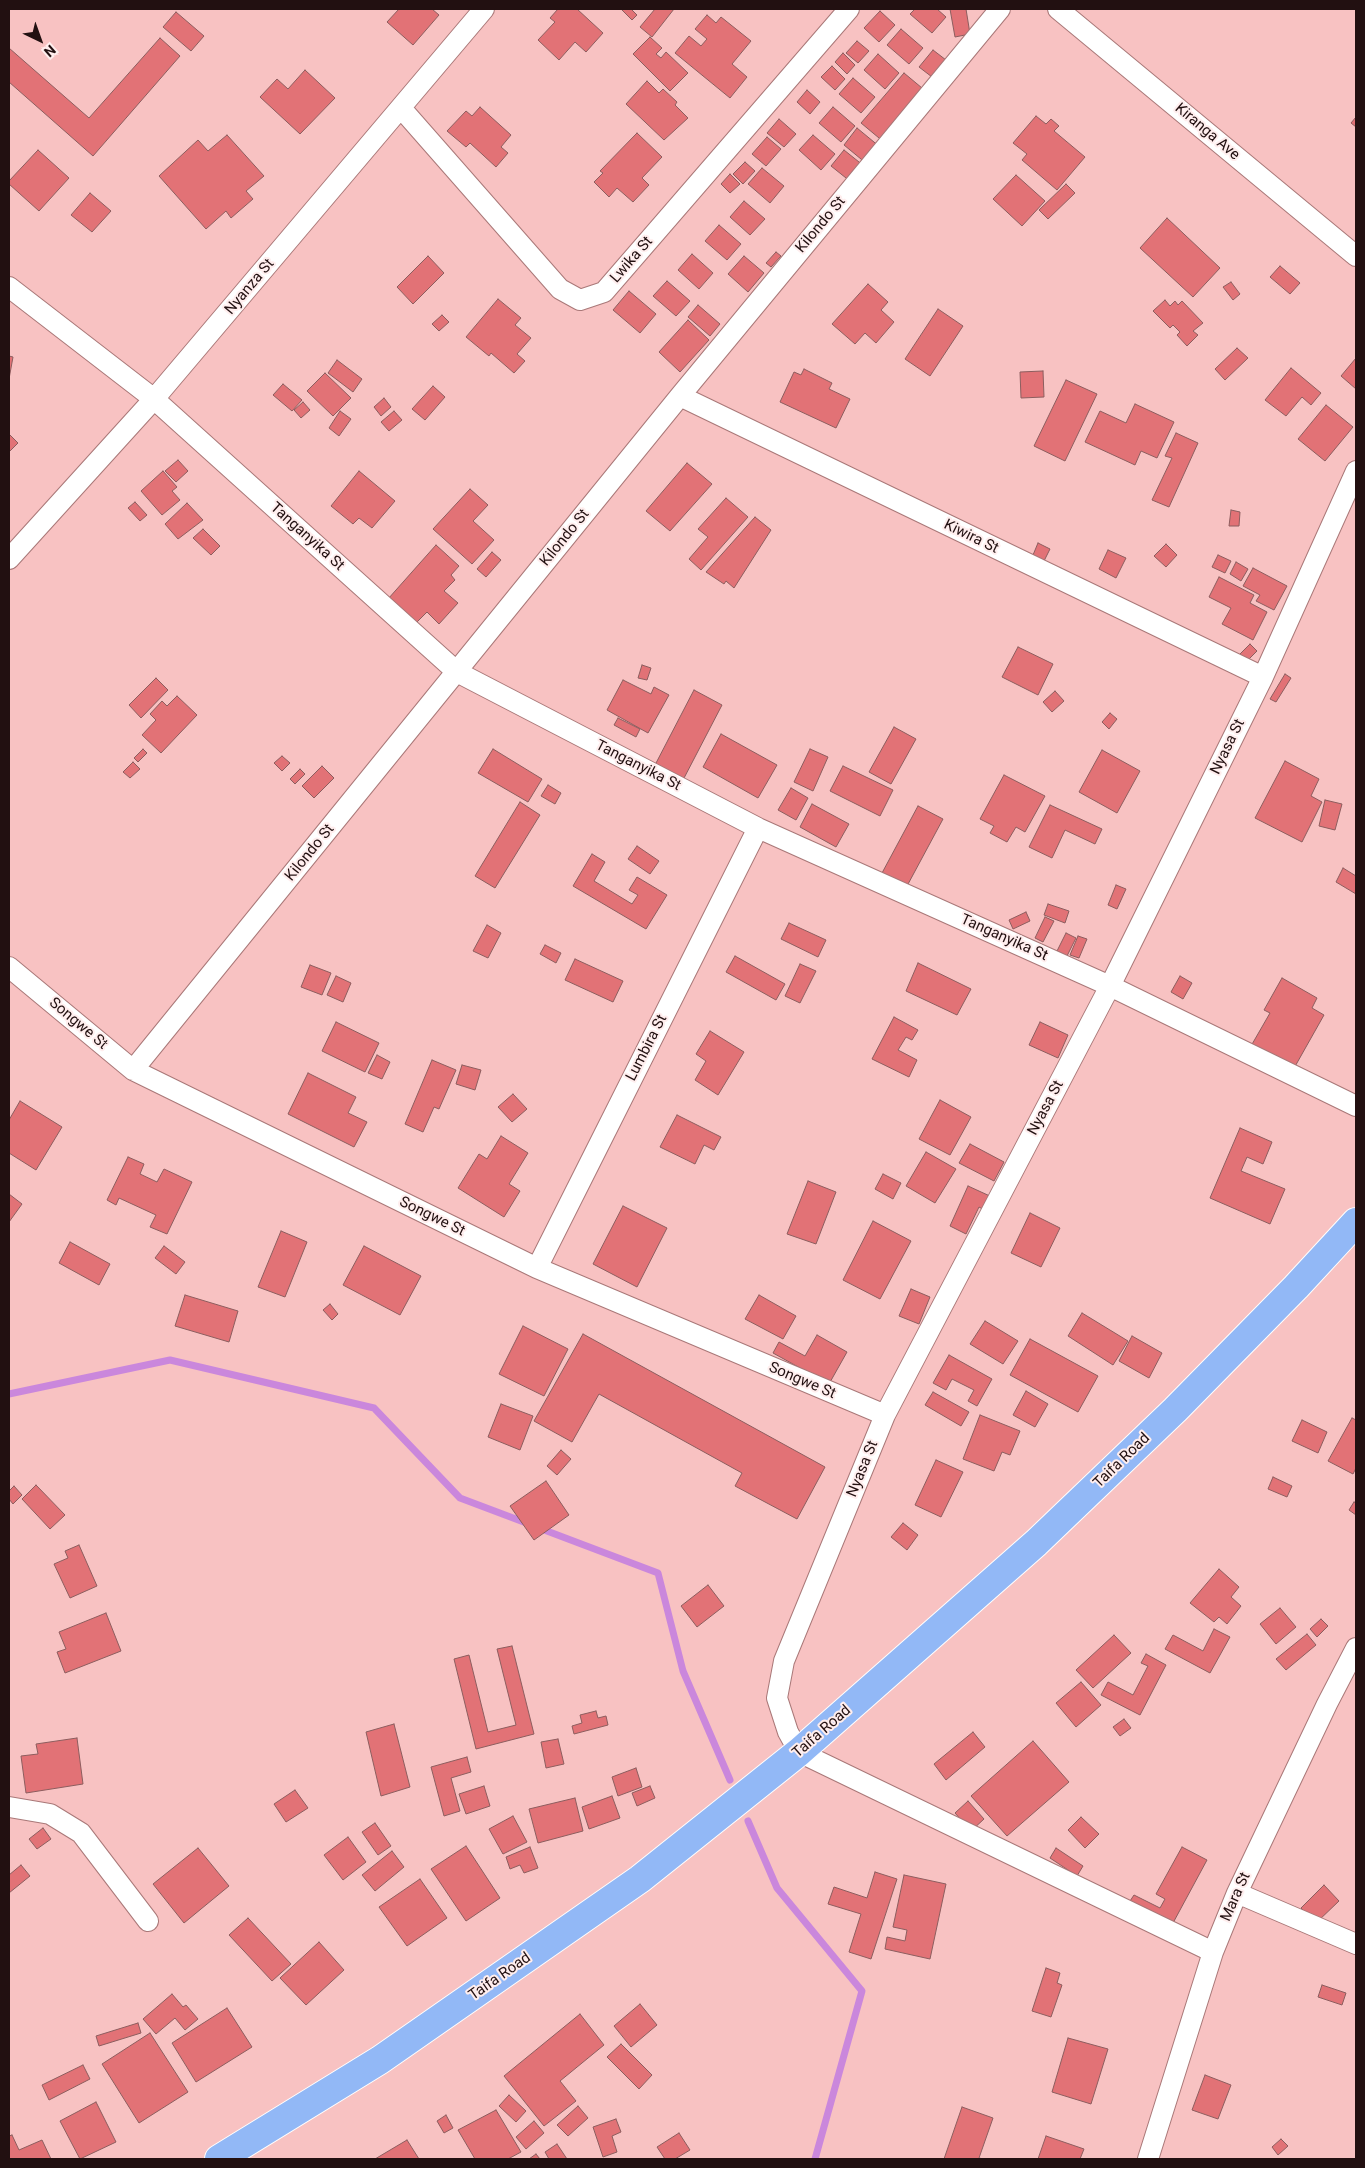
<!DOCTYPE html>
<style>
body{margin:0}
#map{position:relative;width:1365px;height:2168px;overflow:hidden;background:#f8c2c2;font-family:Roboto,sans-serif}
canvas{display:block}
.frame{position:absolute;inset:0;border:10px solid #221011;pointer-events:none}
.north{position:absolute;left:15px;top:15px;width:50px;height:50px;-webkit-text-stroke:4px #fee;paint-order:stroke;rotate:138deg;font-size:14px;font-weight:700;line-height:20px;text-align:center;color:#221011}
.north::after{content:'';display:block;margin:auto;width:18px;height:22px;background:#221011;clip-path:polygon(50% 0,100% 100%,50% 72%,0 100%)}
</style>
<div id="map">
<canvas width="1365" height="2168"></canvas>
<div class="frame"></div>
<div class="north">N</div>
</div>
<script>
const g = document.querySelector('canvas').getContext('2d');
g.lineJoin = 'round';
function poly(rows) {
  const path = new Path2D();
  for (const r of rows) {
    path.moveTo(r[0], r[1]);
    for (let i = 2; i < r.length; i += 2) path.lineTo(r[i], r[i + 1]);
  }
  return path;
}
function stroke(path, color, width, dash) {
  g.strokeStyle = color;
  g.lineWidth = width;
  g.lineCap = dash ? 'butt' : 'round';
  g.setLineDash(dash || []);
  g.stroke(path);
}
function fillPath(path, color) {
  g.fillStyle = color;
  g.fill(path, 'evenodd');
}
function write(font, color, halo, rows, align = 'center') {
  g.font = font + ' Roboto,sans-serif';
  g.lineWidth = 4;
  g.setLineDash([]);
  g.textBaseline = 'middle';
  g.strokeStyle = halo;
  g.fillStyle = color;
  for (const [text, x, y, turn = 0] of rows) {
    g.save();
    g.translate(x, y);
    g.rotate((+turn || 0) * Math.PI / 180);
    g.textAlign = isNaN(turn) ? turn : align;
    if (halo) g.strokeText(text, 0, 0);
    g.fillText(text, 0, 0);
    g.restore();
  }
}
const stream = poly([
 [9,1394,170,1360,374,1408,460,1498,529,1524],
 [539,1528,658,1573,683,1671,730,1780],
 [748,1821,777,1888,862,1991,815,2159]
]);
const building = poly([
 [399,9,432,9,439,15,413,45,387,22,399,9],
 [558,9,577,9,603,33,586,52,575,42,559,60,538,40,555,22,550,18,558,9],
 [621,9,631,9,637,15,632,20,621,9],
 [655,9,674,9,652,37,640,27,655,9],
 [915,9,937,9,946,17,932,33,910,14,915,9],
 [950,9,966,9,970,34,955,37,950,9],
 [880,11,895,25,879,42,864,28,880,11],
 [176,12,204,36,191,51,163,27,176,12],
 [707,15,716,23,721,17,751,41,732,64,747,77,730,98,675,53,689,36,701,46,707,39,695,29,707,15],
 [901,29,923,48,909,64,887,45,901,29],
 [650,37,662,48,656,54,661,58,666,52,688,73,670,91,633,54,650,37],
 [160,38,180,56,93,156,9,82,9,48,89,118,160,38],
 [857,41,869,51,858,63,846,53,857,41],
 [933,50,946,60,932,77,919,67,933,50],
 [843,53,855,65,847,74,835,62,843,53],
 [878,54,899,73,885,89,864,70,878,54],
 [832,66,845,79,835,90,821,77,832,66],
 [305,70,335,98,300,134,260,97,277,79,288,89,305,70],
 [904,73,928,93,885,143,861,123,904,73],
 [853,78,875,97,861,113,839,94,853,78],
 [647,81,659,93,663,89,677,102,675,105,688,118,664,140,626,104,647,81],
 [807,90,820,102,810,114,797,102,807,90],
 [480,107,511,135,501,147,508,153,496,167,470,143,466,147,447,131,466,111,472,116,480,107],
 [833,107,855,126,841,142,819,123,833,107],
 [1036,116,1046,124,1051,119,1059,126,1054,131,1085,157,1057,190,1022,160,1027,154,1013,143,1036,116],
 [1356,117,1356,127,1351,123,1356,117],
 [779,119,796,134,784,147,767,133,779,119],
 [857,128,880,147,867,164,844,145,857,128],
 [637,133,662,157,642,178,649,185,633,202,617,188,609,197,594,182,603,173,600,171,637,133],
 [227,135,264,176,246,191,253,199,231,218,226,211,206,229,159,176,198,140,208,151,227,135],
 [813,135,835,154,821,170,799,150,813,135],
 [767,137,781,149,766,166,752,154,767,137],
 [38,150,69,178,39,211,9,184,9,181,38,150],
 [844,150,864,166,851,182,831,166,844,150],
 [745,162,755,171,743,184,733,174,745,162],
 [762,168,784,186,770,203,748,184,762,168],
 [730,174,740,184,730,193,721,184,730,174],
 [1016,175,1045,201,1022,226,993,199,1016,175],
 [1066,184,1075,193,1048,219,1039,210,1066,184],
 [90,193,111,211,92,232,71,215,90,193],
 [744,201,765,219,750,235,730,217,744,201],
 [1167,218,1220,268,1193,297,1140,248,1167,218],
 [719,225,741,244,727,260,705,241,719,225],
 [776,252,781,256,771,267,766,263,776,252],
 [692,254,713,273,699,289,678,270,692,254],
 [428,256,444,273,413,304,397,287,428,256],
 [744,256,764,273,748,292,728,274,744,256],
 [1280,266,1300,283,1290,294,1270,277,1280,266],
 [667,281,690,301,676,316,653,296,667,281],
 [1231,282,1240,294,1233,300,1223,287,1231,282],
 [868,284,888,302,881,310,894,322,876,343,865,333,855,344,832,324,868,284],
 [629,291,656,314,640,333,613,310,629,291],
 [498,299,521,318,515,325,531,338,517,354,525,361,514,373,491,353,489,356,466,337,498,299],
 [1165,300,1170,306,1175,301,1178,305,1182,301,1203,323,1193,331,1198,335,1187,346,1177,335,1180,332,1173,325,1170,328,1153,311,1165,300],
 [698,305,720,324,710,336,688,317,698,305],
 [938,309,963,326,930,376,905,359,938,309],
 [442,315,449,322,439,331,432,324,442,315],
 [688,320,709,340,680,372,659,352,688,320],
 [1237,348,1248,358,1225,380,1215,369,1237,348],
 [9,356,13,357,9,379,9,356],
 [1356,358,1356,389,1341,376,1356,358],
 [337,360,362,379,353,392,328,373,337,360],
 [1291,368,1321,393,1311,405,1302,397,1286,416,1265,400,1291,368],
 [804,369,832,383,829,389,850,399,836,428,780,402,794,372,801,375,804,369],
 [1043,371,1044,397,1021,398,1020,372,1043,371],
 [325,373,351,398,333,416,307,391,325,373],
 [1066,380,1097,394,1065,461,1034,446,1066,380],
 [283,384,302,400,292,411,273,395,283,384],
 [433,386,445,397,425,420,412,409,433,386],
 [384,398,391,407,381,416,374,407,384,398],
 [303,402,310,410,301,418,294,410,303,402],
 [1135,404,1174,422,1157,458,1141,451,1135,465,1085,442,1100,411,1126,423,1135,404],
 [1326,405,1353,427,1325,461,1298,439,1326,405],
 [340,411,351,419,339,436,329,428,340,411],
 [394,411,402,420,389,431,381,422,394,411],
 [1176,433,1198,443,1169,507,1152,500,1172,458,1165,456,1176,433],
 [9,434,18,443,9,452,9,434],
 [178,460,188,471,176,482,165,471,178,460],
 [687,463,712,484,670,531,646,511,687,463],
 [163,471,177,487,172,491,180,500,162,515,141,491,163,471],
 [359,471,395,501,372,528,359,518,353,524,331,506,359,471],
 [470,489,488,505,473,521,494,540,472,564,433,529,470,489],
 [726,498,748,517,701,570,689,559,708,537,698,529,726,498],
 [135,502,147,515,140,521,128,508,135,502],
 [187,503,203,520,178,539,165,524,187,503],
 [1231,510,1240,512,1239,526,1229,526,1231,510],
 [755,517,771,530,734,588,726,581,724,584,706,572,755,517],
 [203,529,220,546,211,555,193,538,203,529],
 [1038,543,1050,549,1044,561,1033,555,1038,543],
 [1166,544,1177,555,1166,567,1154,556,1166,544],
 [436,545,459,566,451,575,455,580,444,591,458,603,439,624,427,612,415,624,388,599,436,545],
 [1108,550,1126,558,1116,578,1099,569,1108,550],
 [492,552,501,560,486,577,477,569,492,552],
 [1218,555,1231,561,1225,573,1212,567,1218,555],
 [1236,562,1248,569,1241,581,1230,574,1236,562],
 [1253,568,1287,586,1274,610,1256,601,1260,595,1243,586,1253,568],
 [1219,577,1254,595,1250,603,1267,612,1253,640,1222,624,1231,608,1209,597,1219,577],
 [1250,644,1257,651,1247,661,1240,654,1250,644],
 [1018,647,1053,664,1038,695,1002,677,1018,647],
 [642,665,651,668,647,680,638,678,642,665],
 [1285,674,1291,678,1276,702,1270,699,1285,674],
 [156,678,168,690,141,718,129,705,156,678],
 [623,680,651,694,654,687,669,695,648,733,607,710,623,680],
 [694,690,722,705,683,780,655,765,694,690],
 [1055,691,1064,701,1052,712,1043,702,1055,691],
 [177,696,197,715,161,753,142,735,156,720,150,714,162,701,167,706,177,696],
 [1110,713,1117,719,1109,729,1102,722,1110,713],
 [618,718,640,729,636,737,614,725,618,718],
 [894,727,916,739,891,784,869,772,894,727],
 [721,734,777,765,758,798,703,767,721,734],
 [143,749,147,753,138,762,134,758,143,749],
 [493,749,542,779,528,802,478,773,493,749],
 [810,749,828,757,813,791,794,782,810,749],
 [1102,750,1140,771,1117,813,1079,792,1102,750],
 [282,756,290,763,282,771,274,763,282,756],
 [1285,761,1319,779,1311,796,1322,802,1302,842,1255,818,1285,761],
 [133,762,140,769,130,778,123,772,133,762],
 [322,766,334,778,314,798,302,786,322,766],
 [843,766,893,790,880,816,830,791,843,766],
 [300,769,305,774,295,784,290,779,300,769],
 [1004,775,1045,796,1025,832,1016,827,1007,842,990,833,994,826,980,819,1004,775],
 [548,785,561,793,555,804,541,796,548,785],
 [791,788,808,798,796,820,778,810,791,788],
 [1325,800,1342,804,1335,830,1319,826,1325,800],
 [520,802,540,815,495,888,475,876,520,802],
 [812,804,849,824,836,847,800,827,812,804],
 [1050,805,1102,829,1095,844,1065,830,1052,858,1029,847,1050,805],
 [918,806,943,819,907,886,882,873,918,806],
 [637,846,659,861,650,874,628,859,637,846],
 [592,854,605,862,594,881,632,904,638,895,629,890,637,877,667,895,646,929,573,886,592,854],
 [1343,868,1356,876,1356,894,1336,882,1343,868],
 [1116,885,1126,889,1117,909,1108,905,1116,885],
 [1048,904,1069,911,1065,923,1044,915,1048,904],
 [1026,912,1030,921,1013,929,1009,920,1026,912],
 [1045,917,1054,921,1043,942,1035,938,1045,917],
 [789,923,826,940,818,957,781,939,789,923],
 [487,925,501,933,488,958,473,951,487,925],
 [1066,933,1076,938,1067,956,1057,951,1066,933],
 [1078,936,1087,939,1079,958,1070,955,1078,936],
 [545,945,561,953,556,963,540,954,545,945],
 [735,956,785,984,776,1000,726,972,735,956],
 [575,959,623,981,613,1002,565,980,575,959],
 [918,963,971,989,957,1015,906,991,918,963],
 [800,964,816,971,800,1003,785,996,800,964],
 [310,965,331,973,322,995,301,987,310,965],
 [336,976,351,983,343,1002,327,995,336,976],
 [1180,976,1192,983,1183,999,1171,992,1180,976],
 [1282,978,1317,998,1312,1008,1324,1015,1293,1070,1251,1046,1270,1013,1264,1010,1282,978],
 [894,1017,918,1030,912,1040,906,1037,898,1050,917,1060,909,1077,872,1059,894,1017],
 [336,1022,379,1043,365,1072,322,1051,336,1022],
 [1040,1022,1068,1035,1058,1058,1029,1045,1040,1022],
 [710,1031,744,1052,718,1095,695,1080,706,1061,696,1054,710,1031],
 [377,1055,390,1062,382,1079,368,1073,377,1055],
 [432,1060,456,1070,439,1109,434,1107,423,1132,405,1124,432,1060],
 [462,1065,481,1070,475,1090,456,1084,462,1065],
 [308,1073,356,1097,348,1113,367,1122,354,1147,288,1114,308,1073],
 [513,1094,527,1109,512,1122,498,1107,513,1094],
 [940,1100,971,1117,950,1155,919,1139,940,1100],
 [20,1101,62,1127,36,1170,9,1153,9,1120,20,1101],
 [677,1115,721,1137,714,1150,704,1145,695,1164,660,1147,677,1115],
 [1240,1128,1272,1142,1263,1164,1247,1157,1241,1171,1285,1189,1270,1224,1210,1198,1240,1128],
 [501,1136,528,1153,509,1184,520,1191,504,1217,458,1188,479,1154,487,1159,501,1136],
 [970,1144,1004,1162,994,1181,959,1163,970,1144],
 [926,1152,956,1169,935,1203,906,1186,926,1152],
 [128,1157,144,1164,140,1174,157,1182,164,1169,192,1182,167,1234,150,1227,156,1215,119,1198,116,1205,107,1200,128,1157],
 [883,1174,901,1183,893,1199,875,1189,883,1174],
 [808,1181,836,1192,816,1244,787,1234,808,1181],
 [968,1186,992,1197,986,1211,979,1207,966,1234,950,1226,968,1186],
 [9,1194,22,1204,9,1222,9,1194],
 [623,1206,667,1228,637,1287,593,1264,623,1206],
 [1030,1213,1060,1228,1041,1267,1011,1253,1030,1213],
 [873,1221,911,1241,880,1299,843,1280,873,1221],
 [281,1231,307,1242,285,1297,258,1287,281,1231],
 [70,1242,110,1264,99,1285,59,1263,70,1242],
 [164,1246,185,1262,176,1274,155,1258,164,1246],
 [364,1246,421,1276,400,1315,343,1285,364,1246],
 [911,1289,930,1297,919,1324,899,1316,911,1289],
 [185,1295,238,1311,229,1342,175,1326,185,1295],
 [759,1295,796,1316,783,1339,745,1319,759,1295],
 [330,1304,338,1314,332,1320,323,1310,330,1304],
 [1082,1313,1128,1341,1113,1365,1068,1336,1082,1313],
 [985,1321,1018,1341,1003,1364,970,1344,985,1321],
 [523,1326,568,1349,544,1396,499,1374,523,1326],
 [583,1334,825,1467,797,1519,735,1486,742,1473,599,1394,572,1442,534,1421,583,1334],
 [817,1335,847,1352,829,1384,773,1353,779,1342,805,1356,817,1335],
 [1132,1336,1162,1353,1149,1378,1119,1361,1132,1336],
 [1030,1339,1098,1376,1078,1412,1010,1375,1030,1339],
 [949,1355,992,1379,977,1406,968,1401,974,1390,952,1379,946,1390,933,1383,949,1355],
 [1026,1391,1048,1404,1035,1427,1013,1415,1026,1391],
 [933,1392,969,1412,961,1426,925,1405,933,1392],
 [501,1404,533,1416,520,1450,488,1437,501,1404],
 [980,1415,1020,1431,1010,1455,1002,1452,994,1471,963,1459,980,1415],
 [1352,1418,1356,1420,1356,1468,1353,1474,1328,1461,1352,1418],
 [1302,1420,1327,1432,1318,1453,1292,1441,1302,1420],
 [561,1450,571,1459,557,1475,547,1466,561,1450],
 [936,1460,963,1472,941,1517,915,1505,936,1460],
 [1273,1477,1292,1486,1287,1497,1268,1489,1273,1477],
 [546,1481,569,1515,534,1540,510,1506,546,1481],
 [36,1485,65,1515,50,1529,22,1499,36,1485],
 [14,1486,22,1495,13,1504,9,1499,9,1491,14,1486],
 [1354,1502,1356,1503,1356,1515,1349,1510,1354,1502],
 [903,1523,918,1535,907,1550,891,1537,903,1523],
 [79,1545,97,1586,70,1598,54,1564,68,1558,65,1551,79,1545],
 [1219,1569,1239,1587,1231,1597,1241,1606,1227,1624,1219,1617,1214,1622,1190,1603,1219,1569],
 [708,1585,724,1606,697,1627,681,1606,708,1585],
 [1280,1608,1296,1627,1276,1644,1260,1624,1280,1608],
 [106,1613,121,1651,65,1673,57,1652,66,1649,59,1632,106,1613],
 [1321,1619,1328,1626,1317,1637,1310,1629,1321,1619],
 [1214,1629,1230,1637,1210,1673,1165,1649,1173,1635,1203,1651,1214,1629],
 [1307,1634,1316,1645,1286,1670,1276,1659,1307,1634],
 [1114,1635,1131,1653,1093,1688,1076,1670,1114,1635],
 [512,1646,534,1734,476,1749,454,1659,469,1655,488,1732,516,1725,497,1649,512,1646],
 [1146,1654,1166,1665,1140,1715,1101,1695,1108,1682,1133,1695,1148,1666,1141,1663,1146,1654],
 [1081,1682,1101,1705,1076,1727,1056,1703,1081,1682],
 [596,1711,598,1718,606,1716,608,1725,574,1734,572,1726,582,1723,580,1715,596,1711],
 [1124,1719,1131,1728,1120,1736,1113,1727,1124,1719],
 [394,1724,410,1787,381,1796,366,1732,394,1724],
 [973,1732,985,1747,946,1780,934,1764,973,1732],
 [77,1738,83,1784,26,1793,21,1756,38,1754,36,1744,77,1738],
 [558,1739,564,1764,546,1768,541,1742,558,1739],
 [1033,1741,1069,1782,1007,1836,971,1796,1033,1741],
 [467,1757,471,1772,451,1778,460,1811,444,1816,431,1767,467,1757],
 [636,1768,642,1787,618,1796,612,1777,636,1768],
 [484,1786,490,1806,466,1814,459,1794,484,1786],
 [650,1786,655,1798,637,1806,632,1793,650,1786],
 [295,1790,308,1808,286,1822,274,1804,295,1790],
 [612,1796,620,1818,589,1829,582,1807,612,1796],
 [575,1798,583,1831,538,1843,529,1809,575,1798],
 [968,1801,984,1819,971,1831,955,1813,968,1801],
 [513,1816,527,1842,503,1854,489,1829,513,1816],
 [1081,1817,1099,1834,1085,1848,1068,1830,1081,1817],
 [375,1823,391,1846,378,1855,362,1832,375,1823],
 [43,1828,51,1839,37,1849,29,1839,43,1828],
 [348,1837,366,1862,343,1880,324,1855,348,1837],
 [466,1846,500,1898,466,1921,431,1869,466,1846],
 [530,1847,538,1868,524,1873,520,1865,510,1869,506,1857,530,1847],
 [1182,1847,1207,1860,1173,1923,1130,1901,1134,1895,1160,1908,1165,1899,1156,1894,1182,1847],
 [198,1848,229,1886,184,1923,153,1884,198,1848],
 [1056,1848,1083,1866,1077,1876,1050,1858,1056,1848],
 [392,1851,404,1867,375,1891,362,1875,392,1851],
 [21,1865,30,1876,9,1893,9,1875,21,1865],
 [875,1872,897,1879,871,1959,849,1952,861,1914,828,1904,834,1887,867,1898,875,1872],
 [904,1875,946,1884,930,1959,885,1949,887,1937,905,1941,907,1930,893,1927,904,1875],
 [420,1879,447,1918,407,1946,379,1907,420,1879],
 [1324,1885,1339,1901,1316,1923,1301,1908,1324,1885],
 [248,1918,291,1964,272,1981,229,1935,248,1918],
 [319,1942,344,1970,306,2005,280,1978,319,1942],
 [1046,1968,1060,1973,1057,1983,1062,1985,1051,2017,1032,2011,1046,1968],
 [1322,1985,1346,1993,1342,2005,1318,1997,1322,1985],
 [172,1994,183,2007,186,2005,198,2019,185,2030,175,2018,156,2034,143,2019,172,1994],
 [640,2004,657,2025,631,2047,614,2026,640,2004],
 [227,2008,252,2047,196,2082,172,2043,227,2008],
 [580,2014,604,2045,560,2081,576,2101,544,2126,504,2076,580,2014],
 [138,2023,141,2033,99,2046,96,2036,138,2023],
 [150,2033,188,2092,139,2123,102,2064,150,2033],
 [1068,2038,1108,2049,1091,2104,1052,2092,1068,2038],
 [621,2044,652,2075,639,2089,607,2057,621,2044],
 [83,2065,90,2079,49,2100,42,2085,83,2065],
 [1205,2075,1231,2085,1218,2119,1192,2110,1205,2075],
 [509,2095,526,2111,516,2122,499,2106,509,2095],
 [96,2102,116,2142,80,2159,60,2121,96,2102],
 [578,2106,588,2118,568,2136,557,2125,578,2106],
 [962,2107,993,2118,979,2158,983,2159,944,2159,962,2107],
 [496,2110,521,2152,508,2159,475,2159,458,2130,496,2110],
 [446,2115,453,2128,444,2133,437,2121,446,2115],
 [616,2119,621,2132,612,2136,617,2152,603,2157,593,2127,616,2119],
 [534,2121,544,2133,526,2149,516,2137,534,2121],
 [679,2133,690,2150,675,2159,665,2159,657,2147,679,2133],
 [12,2135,19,2150,42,2140,51,2159,9,2159,9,2136,12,2135],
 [1046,2136,1084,2149,1080,2159,1038,2159,1046,2136],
 [1281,2139,1288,2146,1278,2155,1272,2147,1281,2139],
 [407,2140,419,2159,375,2159,407,2140],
 [557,2144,567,2159,549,2159,545,2152,557,2144],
 [536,2154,540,2159,529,2159,536,2154]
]);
const minor = poly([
 [1058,9,1356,256],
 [401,108,560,289,580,300,604,292,849,9],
 [9,287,154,399,457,672,758,828,1110,986,1356,1106],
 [680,396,1263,677],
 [9,559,154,399,484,9],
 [9,967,133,1070,537,1268,885,1415],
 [133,1070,680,396,1000,9],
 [537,1268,758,828],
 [9,1807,50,1814,81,1833,148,1921],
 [1237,1893,1356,1944],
 [1213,1952,799,1752,788,1732,777,1698,784,1661,885,1415,1110,986,1263,677,1356,471],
 [1148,2159,1213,1952,1237,1893,1327,1704,1356,1648]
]);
const trunk = poly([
 [219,2159,380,2060,640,1879,799,1752,1036,1543,1175,1410,1296,1287,1356,1222]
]);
const streetNames = [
 ["Kiranga Ave",1207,132,40],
 ["Kilondo St",821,225,-50],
 ["Lwika St",632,260,-49],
 ["Nyanza St",250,287,-50],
 ["Tanganyika St",307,537,42],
 ["Kiwira St",971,537,26],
 ["Kilondo St",565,538,-51],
 ["Nyasa St",1228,747,-64],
 ["Tanganyika St",638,766,27],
 ["Kilondo St",310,853,-51],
 ["Tanganyika St",1004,938,24],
 ["Songwe St",78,1024,40],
 ["Lumbira St",647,1048,-63],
 ["Nyasa St",1046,1108,-62],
 ["Songwe St",432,1217,26],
 ["Songwe St",802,1381,23],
 ["Taifa Road",1122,1461,-44],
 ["Nyasa St",863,1469,-68],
 ["Taifa Road",822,1732,-41],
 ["Mara St",1236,1897,-66],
 ["Taifa Road",500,1977,-35]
];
stroke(stream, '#ca87dc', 7);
fillPath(building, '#e27276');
stroke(building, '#8c5d5e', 1);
stroke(minor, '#a97878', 22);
stroke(trunk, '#fff', 30);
stroke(minor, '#fff', 20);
stroke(trunk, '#92b8f6', 28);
write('15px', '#221011', '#fee', streetNames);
</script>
